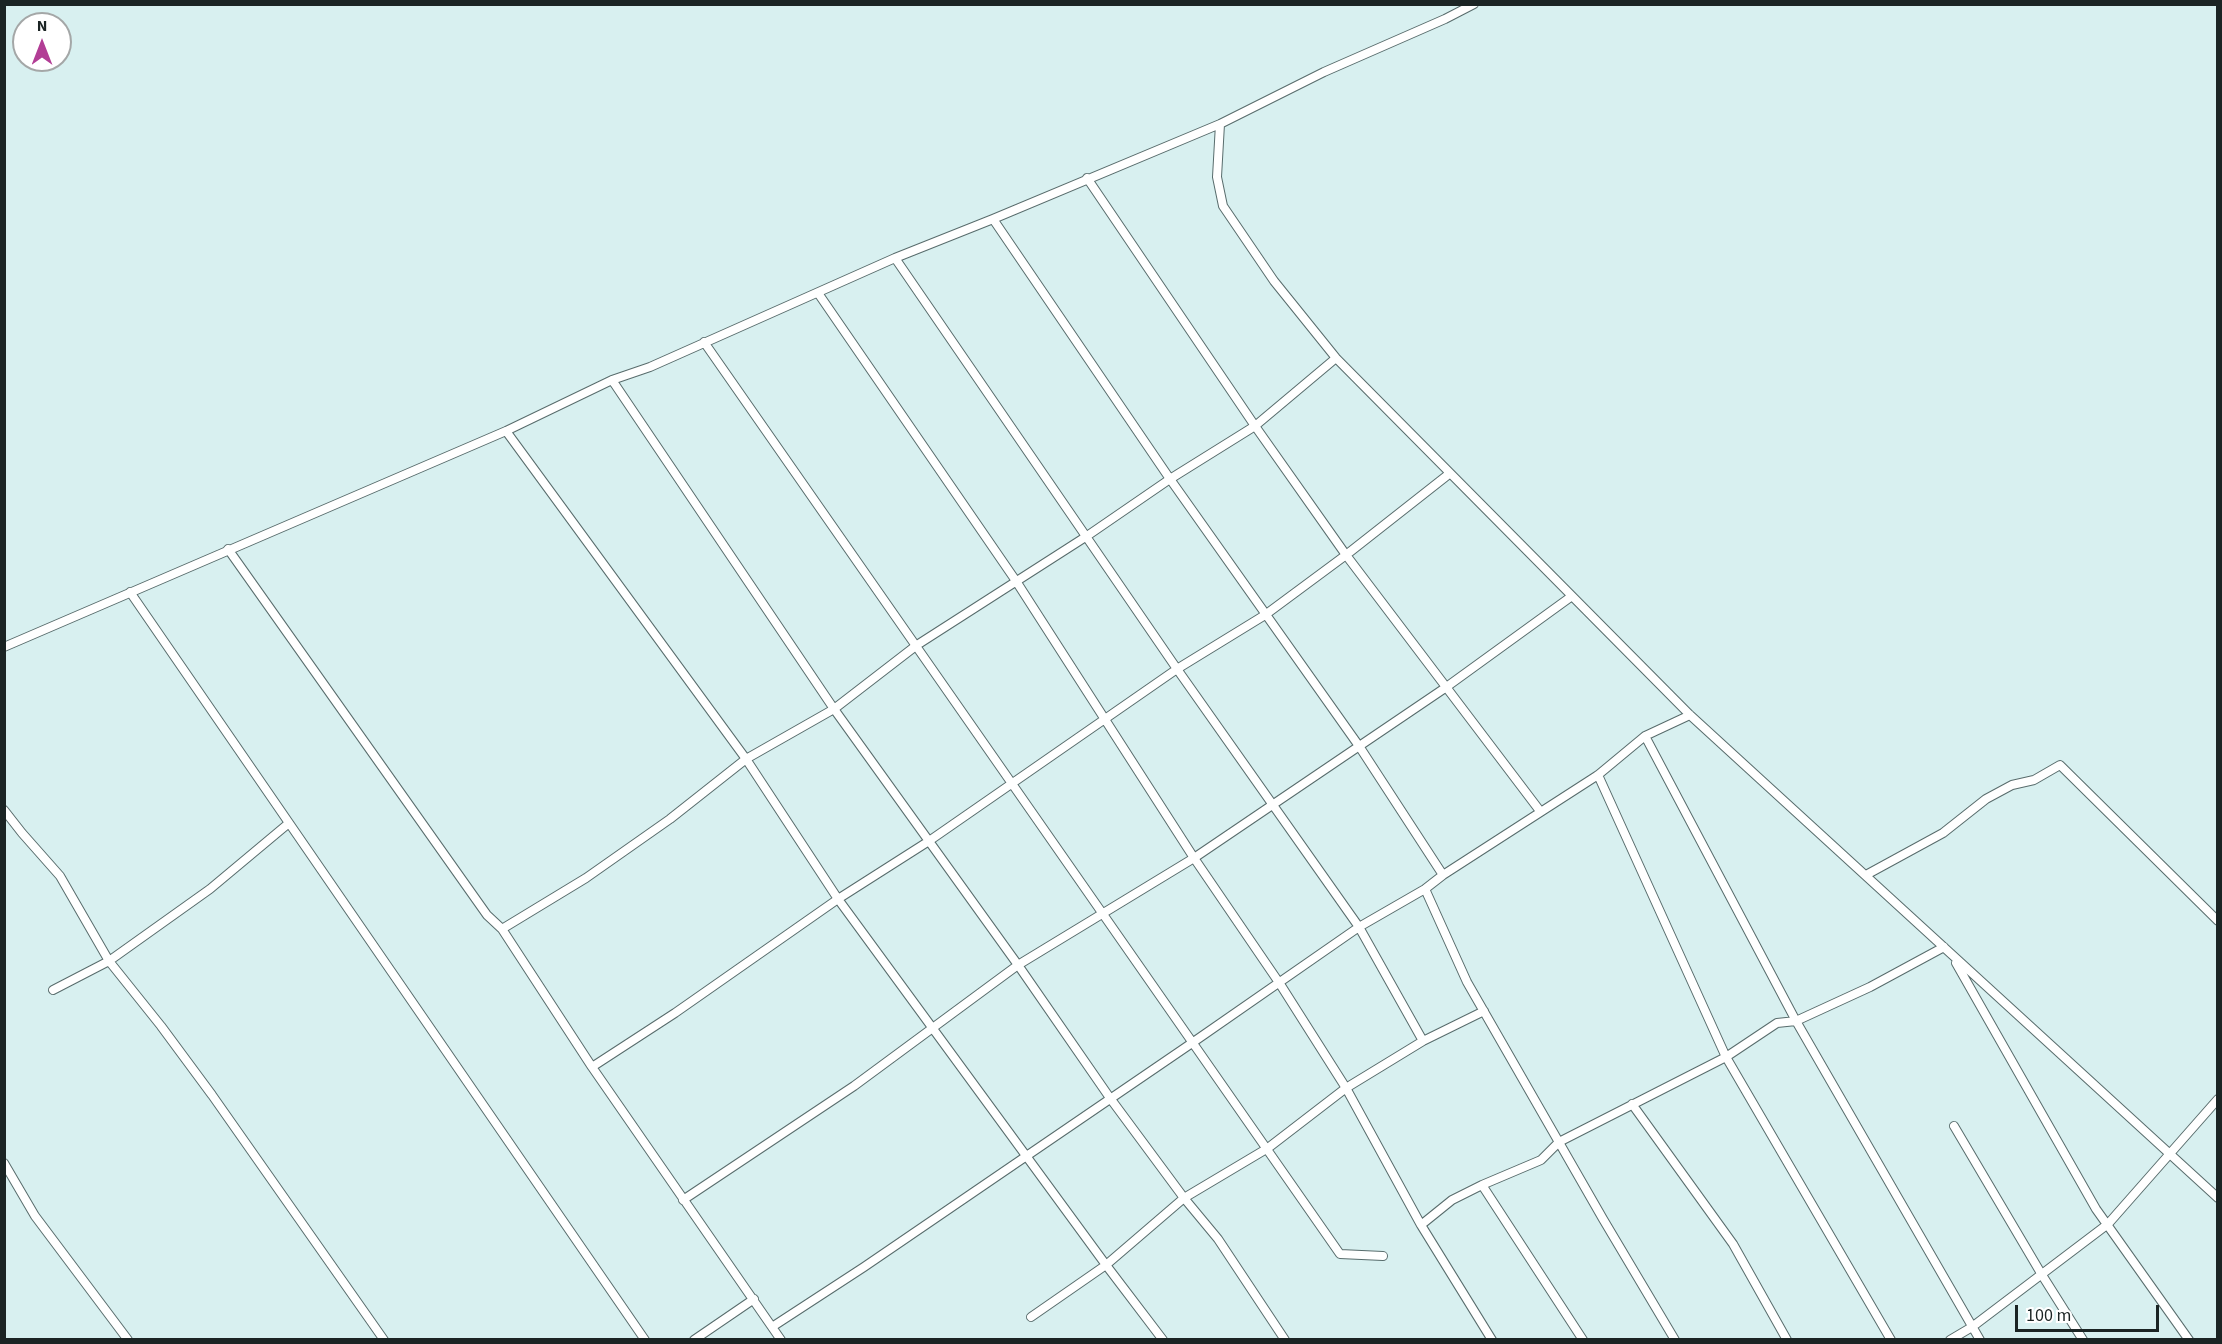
<!DOCTYPE html>
<style>
body{margin:0}
#map{position:relative;width:2222px;height:1344px;overflow:hidden;background:#d8f0f0;font-family:"Source Sans 3",sans-serif}
canvas{display:block}
.frame{position:absolute;inset:0;border:6px solid #1b2424;pointer-events:none}
.north{position:absolute;left:12px;top:12px;width:60px;height:60px;box-sizing:border-box;background:#fff;border:2px solid #a4a7a7;border-radius:50%;rotate:0deg;font-size:16px;font-weight:700;line-height:24px;text-align:center;color:#1b2424}
.north::after{content:'';display:block;margin:auto;width:21px;height:27px;background:#b23d95;clip-path:polygon(50% 0,100% 100%,50% 72%,0 100%)}
.scale{position:absolute;left:2015px;top:1305px;width:144px;height:27px;box-sizing:border-box;border:3px solid #1b2424;border-top:0;padding-left:8px;font-size:18px;line-height:21px;white-space:nowrap;color:#1b2424;-webkit-text-stroke:4px #fff;paint-order:stroke}
</style>
<div id="map">
<canvas width="2222" height="1344"></canvas>
<div class="frame"></div>
<div class="north">N</div>
<div class="scale">100 m</div>
</div>
<script>
const g = document.querySelector('canvas').getContext('2d');
g.lineJoin = 'round';
function poly(rows) {
  const path = new Path2D();
  for (const r of rows) {
    path.moveTo(r[0], r[1]);
    for (let i = 2; i < r.length; i += 2) path.lineTo(r[i], r[i + 1]);
  }
  return path;
}
function stroke(path, color, width, dash) {
  g.strokeStyle = color;
  g.lineWidth = width;
  g.lineCap = dash ? 'butt' : 'round';
  g.setLineDash(dash || []);
  g.stroke(path);
}
const street = poly([
 [1220,124,1217,177,1223,206,1274,281,1336,358,1690,715,2218,1198],
 [1087,178,1255,426,1346,555,1540,811],
 [993,219,1170,479,1359,746,1443,875],
 [895,258,1177,669,1359,927,1423,1041],
 [818,293,1016,581,1194,858,1280,984,1346,1088,1421,1225,1492,1340],
 [704,342,1340,1254,1383,1256],
 [612,380,834,709,1018,965,1110,1098,1184,1198,1218,1239,1285,1340],
 [506,431,746,759,838,899,1106,1265,1163,1340],
 [228,549,487,915,502,929,592,1067,772,1327,864,1267,1192,1043,1359,927,1425,889,1443,875,1598,775,1645,736,1690,715],
 [130,592,645,1340],
 [4,647,506,431,612,380,650,367,895,258,993,219,1220,124,1324,72,1445,19,1474,4],
 [1645,736,1796,1021,1980,1340],
 [1598,775,1726,1057,1891,1340],
 [4,810,22,833,60,876,109,961,161,1026,212,1095,384,1340],
 [1866,875,1943,833,1986,799,2012,785,2034,780,2060,765,2218,921],
 [1425,889,1467,982,1603,1219,1675,1340],
 [502,929,586,878,670,819,746,759,834,709,917,645,1087,536,1170,479,1255,426,1336,358],
 [1956,963,2096,1209,2189,1340],
 [53,990,109,961,210,889,289,823],
 [592,1067,675,1013,838,899,929,841,1177,669,1265,615,1346,555,1449,474],
 [1632,1104,1733,1244,1787,1340],
 [1954,1126,2042,1275,2083,1340],
 [4,1163,35,1216,128,1340],
 [1482,1185,1583,1340],
 [683,1200,854,1086,1018,965,1194,858,1445,688,1572,596],
 [1421,1225,1452,1200,1482,1185,1541,1160,1559,1142,1726,1057,1777,1023,1796,1021,1870,987,1944,947],
 [1031,1317,1106,1265,1184,1198,1268,1148,1346,1088,1423,1041,1484,1011],
 [772,1327,781,1340],
 [694,1340,754,1299],
 [1950,1340,1972,1327,2108,1224,2218,1099]
]);
stroke(street, '#586c6c', 10);
stroke(street, '#fff', 8);
</script>
